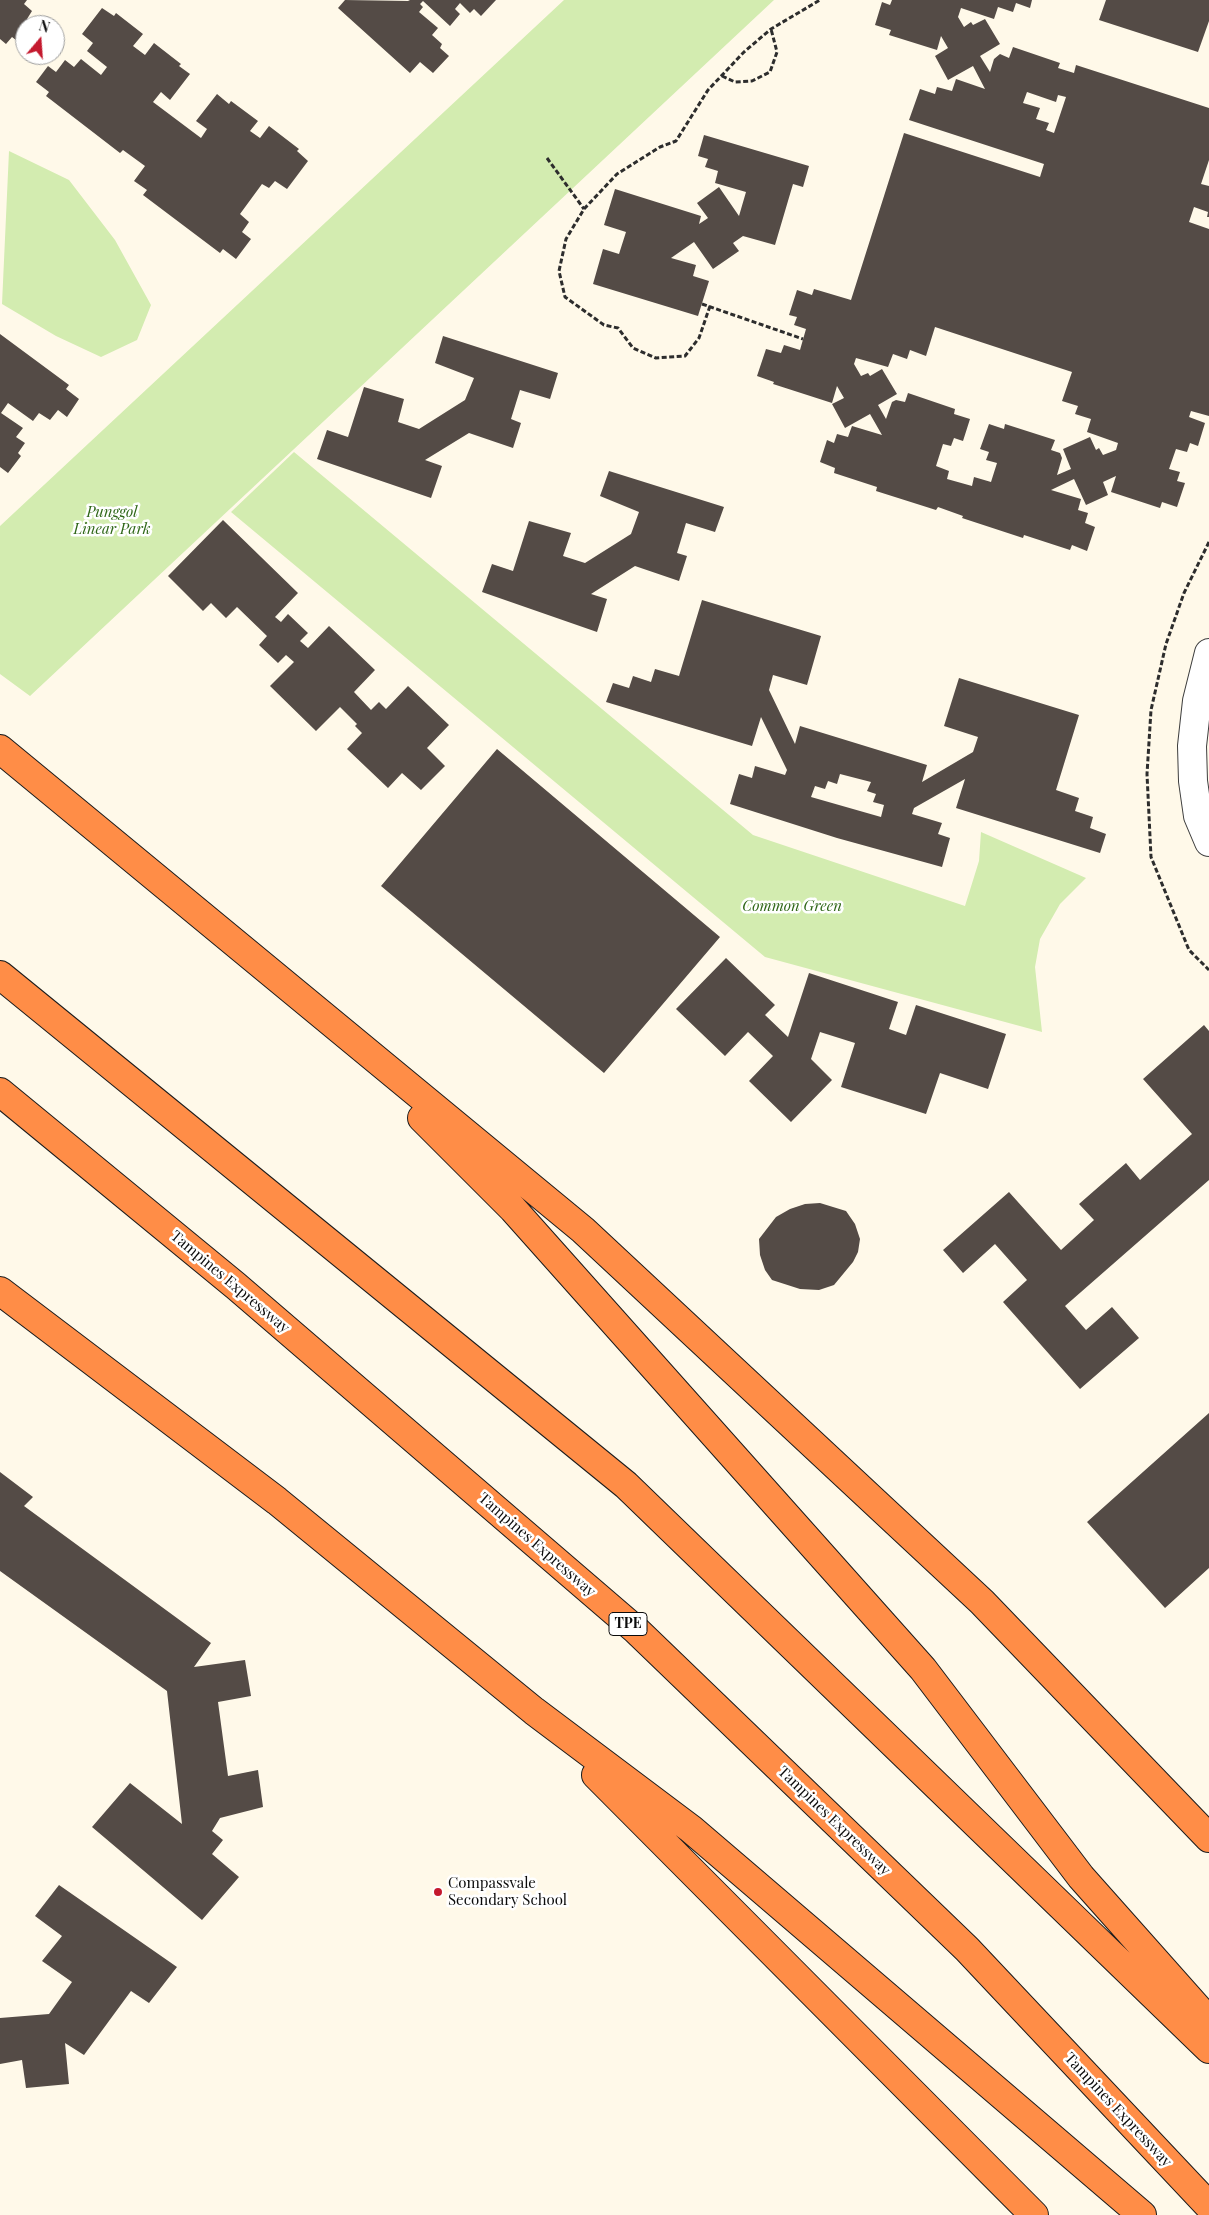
<!DOCTYPE html>
<style>
body{margin:0}
#map{position:relative;width:1209px;height:2215px;overflow:hidden;background:#fff9e9;font-family:"Playfair Display",serif}
canvas{display:block}
.north{position:absolute;left:15px;top:15px;width:50px;height:50px;box-sizing:border-box;background:#fff;border:1px solid #9d9d9d;border-radius:50%;rotate:18deg;font-size:14px;font-weight:700;line-height:20px;text-align:center;color:#0b0b0b}
.north::after{content:'';display:block;margin:auto;width:18px;height:22px;background:#c4192e;clip-path:polygon(50% 0,100% 100%,50% 72%,0 100%)}
</style>
<div id="map">
<canvas width="1209" height="2215"></canvas>
<div class="north">N</div>
</div>
<script>
const g = document.querySelector('canvas').getContext('2d');
g.lineJoin = 'round';
function fillPath(path, color) {
  g.fillStyle = color;
  g.fill(path, 'evenodd');
}
function poly(rows) {
  const path = new Path2D();
  for (const r of rows) {
    path.moveTo(r[0], r[1]);
    for (let i = 2; i < r.length; i += 2) path.lineTo(r[i], r[i + 1]);
  }
  return path;
}
function stroke(path, color, width, dash) {
  g.strokeStyle = color;
  g.lineWidth = width;
  g.lineCap = dash ? 'butt' : 'round';
  g.setLineDash(dash || []);
  g.stroke(path);
}
function write(font, color, halo, rows, align = 'center') {
  g.font = font + ' "Playfair Display",serif';
  g.lineWidth = 5;
  g.setLineDash([]);
  g.textBaseline = 'middle';
  g.strokeStyle = halo;
  g.fillStyle = color;
  for (const [text, x, y, turn = 0] of rows) {
    g.save();
    g.translate(x, y);
    g.rotate((+turn || 0) * Math.PI / 180);
    g.textAlign = isNaN(turn) ? turn : align;
    if (halo) g.strokeText(text, 0, 0);
    g.fillText(text, 0, 0);
    g.restore();
  }
}
const green = poly([
 [564,0,774,0,30,696,0,674,0,526],
 [9,151,69,180,115,240,151,305,137,340,101,357,56,336,2,304],
 [294,452,753,835,965,906,979,861,981,832,1086,878,1060,904,1040,939,1035,967,1042,1032,765,957,231,512]
]);
const building = poly([
 [0,0,27,0,24,4,32,11,27,19,35,25,25,25,25,47,12,37,6,44,0,39],
 [345,0,408,1,410,0,496,0,481,16,474,9,470,13,460,3,455,9,460,14,450,26,423,1,420,4,423,7,419,12,438,28,432,35,442,44,440,48,449,56,433,73,420,62,410,73,338,8],
 [892,0,1032,0,1030,8,1016,3,1013,12,998,7,994,19,961,8,958,17,964,27,971,22,973,25,985,19,1000,44,980,56,990,72,994,59,1000,54,1009,58,1013,47,1060,63,1058,68,1074,73,1076,65,1209,108,1209,160,1201,184,1209,186,1209,217,1207,217,1208,212,1194,207,1189,222,1209,229,1209,416,1191,411,1189,417,1205,423,1198,446,1190,443,1187,452,1176,449,1169,469,1180,472,1177,481,1185,483,1177,507,1162,502,1160,508,1111,492,1116,476,1103,482,1108,495,1086,505,1074,479,1051,490,1081,499,1078,510,1088,513,1085,523,1095,527,1087,551,1072,545,1070,550,1024,535,1023,538,962,518,963,516,938,507,936,510,876,491,877,487,834,473,835,468,820,462,827,440,834,443,837,434,848,437,852,426,882,435,870,414,845,428,832,404,844,398,837,386,832,403,773,384,774,382,757,376,766,349,781,353,784,345,800,350,806,329,794,325,797,317,789,315,797,290,812,295,814,289,851,300,904,133,1040,177,1044,164,909,120,920,89,935,94,937,87,952,91,956,79,985,89,973,66,948,80,935,56,948,48,941,36,937,50,889,35,891,30,875,25,882,2,890,5],
 [1027,92,1056,102,1058,95,1066,97,1054,133,1046,130,1049,123,1036,119,1040,108,1023,103],
 [935,327,1072,372,1062,401,1078,406,1075,414,1091,419,1087,432,1118,443,1116,450,1103,455,1099,448,1096,450,1090,437,1063,449,1071,469,1057,475,1062,458,1060,453,1051,450,1055,440,1005,424,1004,429,989,424,980,449,989,452,986,460,997,463,991,482,974,477,972,486,947,479,949,471,936,466,943,444,951,446,954,438,963,441,970,419,954,414,955,409,908,393,905,402,896,400,892,402,886,419,878,405,897,394,882,369,870,376,868,373,861,376,854,364,856,358,888,367,893,354,907,359,910,350,926,356],
 [1106,0,1209,0,1209,21,1198,52,1099,20],
 [102,8,114,16,116,13,143,34,133,46,145,55,154,43,181,64,179,66,190,74,170,100,161,92,153,102,201,138,207,129,196,121,217,94,229,104,231,101,258,121,250,131,260,138,269,126,299,149,297,151,308,161,287,189,275,181,269,188,262,184,240,214,249,222,242,232,251,239,236,259,223,249,220,253,143,195,147,190,134,181,145,166,123,150,120,153,46,96,49,92,36,82,48,66,56,72,65,60,74,67,81,59,101,75,107,67,87,51,93,43,82,34],
 [704,135,809,166,803,187,793,184,775,245,743,236,733,243,739,251,713,269,694,242,671,258,696,265,693,276,709,281,698,316,593,284,603,249,619,254,626,232,604,225,615,189,701,216,699,224,708,218,697,203,719,187,739,216,746,192,715,183,718,171,705,167,708,159,698,156],
 [0,334,69,385,66,389,79,399,67,417,58,410,50,420,39,413,33,421,8,403,1,413,23,428,16,437,25,443,18,453,21,456,8,473,0,467],
 [443,336,558,373,550,399,520,390,511,419,521,423,513,448,469,433,425,460,442,466,431,498,317,459,327,430,348,437,364,387,404,399,398,422,419,429,465,400,474,378,435,363],
 [609,471,724,507,715,532,686,523,677,553,687,556,679,581,635,566,591,594,607,599,597,632,482,592,492,564,513,571,529,521,571,533,563,556,585,563,631,534,639,512,600,496],
 [223,520,298,593,275,617,281,622,288,614,308,633,300,641,308,648,329,626,375,670,354,692,371,710,379,702,386,709,408,686,449,725,427,748,445,766,421,790,402,773,388,788,347,749,362,733,355,726,357,724,340,707,316,731,270,686,294,662,286,655,278,663,259,645,267,636,237,607,226,618,211,603,203,611,168,576],
 [702,600,821,636,807,685,773,675,769,690,795,744,800,726,927,765,922,782,973,752,978,737,944,726,959,678,1079,715,1056,790,1079,798,1075,811,1093,817,1090,828,1106,834,1100,853,956,808,965,779,914,808,912,814,942,823,938,834,950,838,942,867,837,838,730,804,739,774,752,778,755,766,785,775,787,770,761,717,752,746,606,702,613,683,629,688,633,676,651,682,655,669,679,676],
 [840,774,871,782,867,791,876,794,873,802,884,805,881,817,811,797,815,786,825,789,828,781,837,784],
 [497,749,720,937,604,1073,381,886],
 [726,958,775,1005,765,1015,788,1037,809,973,898,1002,889,1029,906,1035,916,1005,1006,1034,988,1089,940,1073,926,1114,841,1087,855,1043,820,1032,811,1059,832,1080,791,1122,749,1081,773,1056,748,1032,725,1056,676,1009],
 [1204,1025,1209,1031,1209,1180,1065,1306,1086,1330,1112,1307,1139,1338,1080,1389,1003,1302,1027,1280,995,1244,963,1273,943,1250,1009,1192,1061,1250,1094,1220,1079,1204,1126,1163,1140,1180,1192,1134,1143,1079],
 [820,1203,846,1211,855,1224,860,1239,858,1252,853,1262,834,1285,819,1290,800,1289,772,1280,765,1270,760,1255,759,1239,776,1217,790,1209,805,1204],
 [1209,1413,1209,1568,1165,1608,1087,1522],
 [0,1472,33,1497,24,1506,211,1643,194,1667,245,1660,251,1696,218,1702,228,1776,258,1770,263,1807,220,1818,212,1831,223,1840,212,1854,239,1877,202,1920,92,1827,130,1783,182,1824,167,1691,0,1571],
 [59,1885,177,1967,149,2003,131,1991,84,2055,65,2043,69,2084,26,2088,22,2060,0,2064,0,2018,49,2014,72,1982,42,1961,62,1936,35,1916]
]);
const path = poly([
 [722,76,735,82,752,81,770,72,777,52,771,29],
 [547,158,584,209],
 [702,304,803,339],
 [710,306,699,338,685,356,656,358,633,348,618,328,604,325,565,297,559,271,566,239,584,209,617,174,660,147,676,141,708,90,744,52,771,29,820,0],
 [1209,542,1184,593,1166,644,1151,710,1147,774,1151,857,1189,950,1209,970]
]);
const street = poly([
 [1209,653,1197,701,1192,746,1193,781,1198,816,1209,842]
]);
const highway = poly([
 [0,749,583,1230,982,1602,1209,1838],
 [0,975,626,1485,1209,2049],
 [0,1092,236,1286,636,1630,967,1949,1209,2206],
 [422,1118,513,1209,923,1669,1081,1877,1209,2021],
 [0,1291,277,1501,534,1711,691,1829,1142,2215],
 [596,1775,1034,2215]
]);
const markers = [
 [438,1892,5,"#c4192e"]
];
const shields = [
 [628,1624,38]
];
const shieldNames = [
 ["TPE",628,1624]
];
const parkNames = [
 ["Punggol",112,512],
 ["Linear Park",112,529],
 ["Common Green",792,906]
];
const streetNames = [
 ["Tampines Expressway",230,1282,40],
 ["Tampines Expressway",537,1545,41],
 ["Tampines Expressway",834,1821,44],
 ["Tampines Expressway",1118,2110,47]
];
const poiNames = [
 ["Compassvale",448,1883],
 ["Secondary School",448,1900]
];
fillPath(green, '#d3ecb0');
fillPath(building, '#544b46');
stroke(street, '#3e3e3e', 30);
stroke(highway, '#1c1c1c', 30);
stroke(path, '#2d2d2d', 3, [5, 2.5]);
stroke(street, '#fff', 28);
stroke(highway, '#ff8d47', 28);
for (const [x, y, r, color] of markers) {
  const dot = new Path2D();
  dot.arc(x, y, r, 0, 2 * Math.PI);
  g.fillStyle = color;
  g.fill(dot);
  stroke(dot, '#fff', 2);
}
for (const [x, y, w] of shields) {
  const box = new Path2D();
  box.roundRect(x - w / 2, y - 11.5, w, 23, 4);
  g.fillStyle = '#fff';
  g.fill(box);
  stroke(box, '#0b0b0b', 1);
}
write('bold 14px', '#0b0b0b', null, shieldNames);
write('italic 15px', '#2e6617', '#fff', parkNames);
write('15px', '#0b0b0b', '#fff', streetNames);
write('15px', '#0b0b0b', '#fff', poiNames, 'left');
</script>
